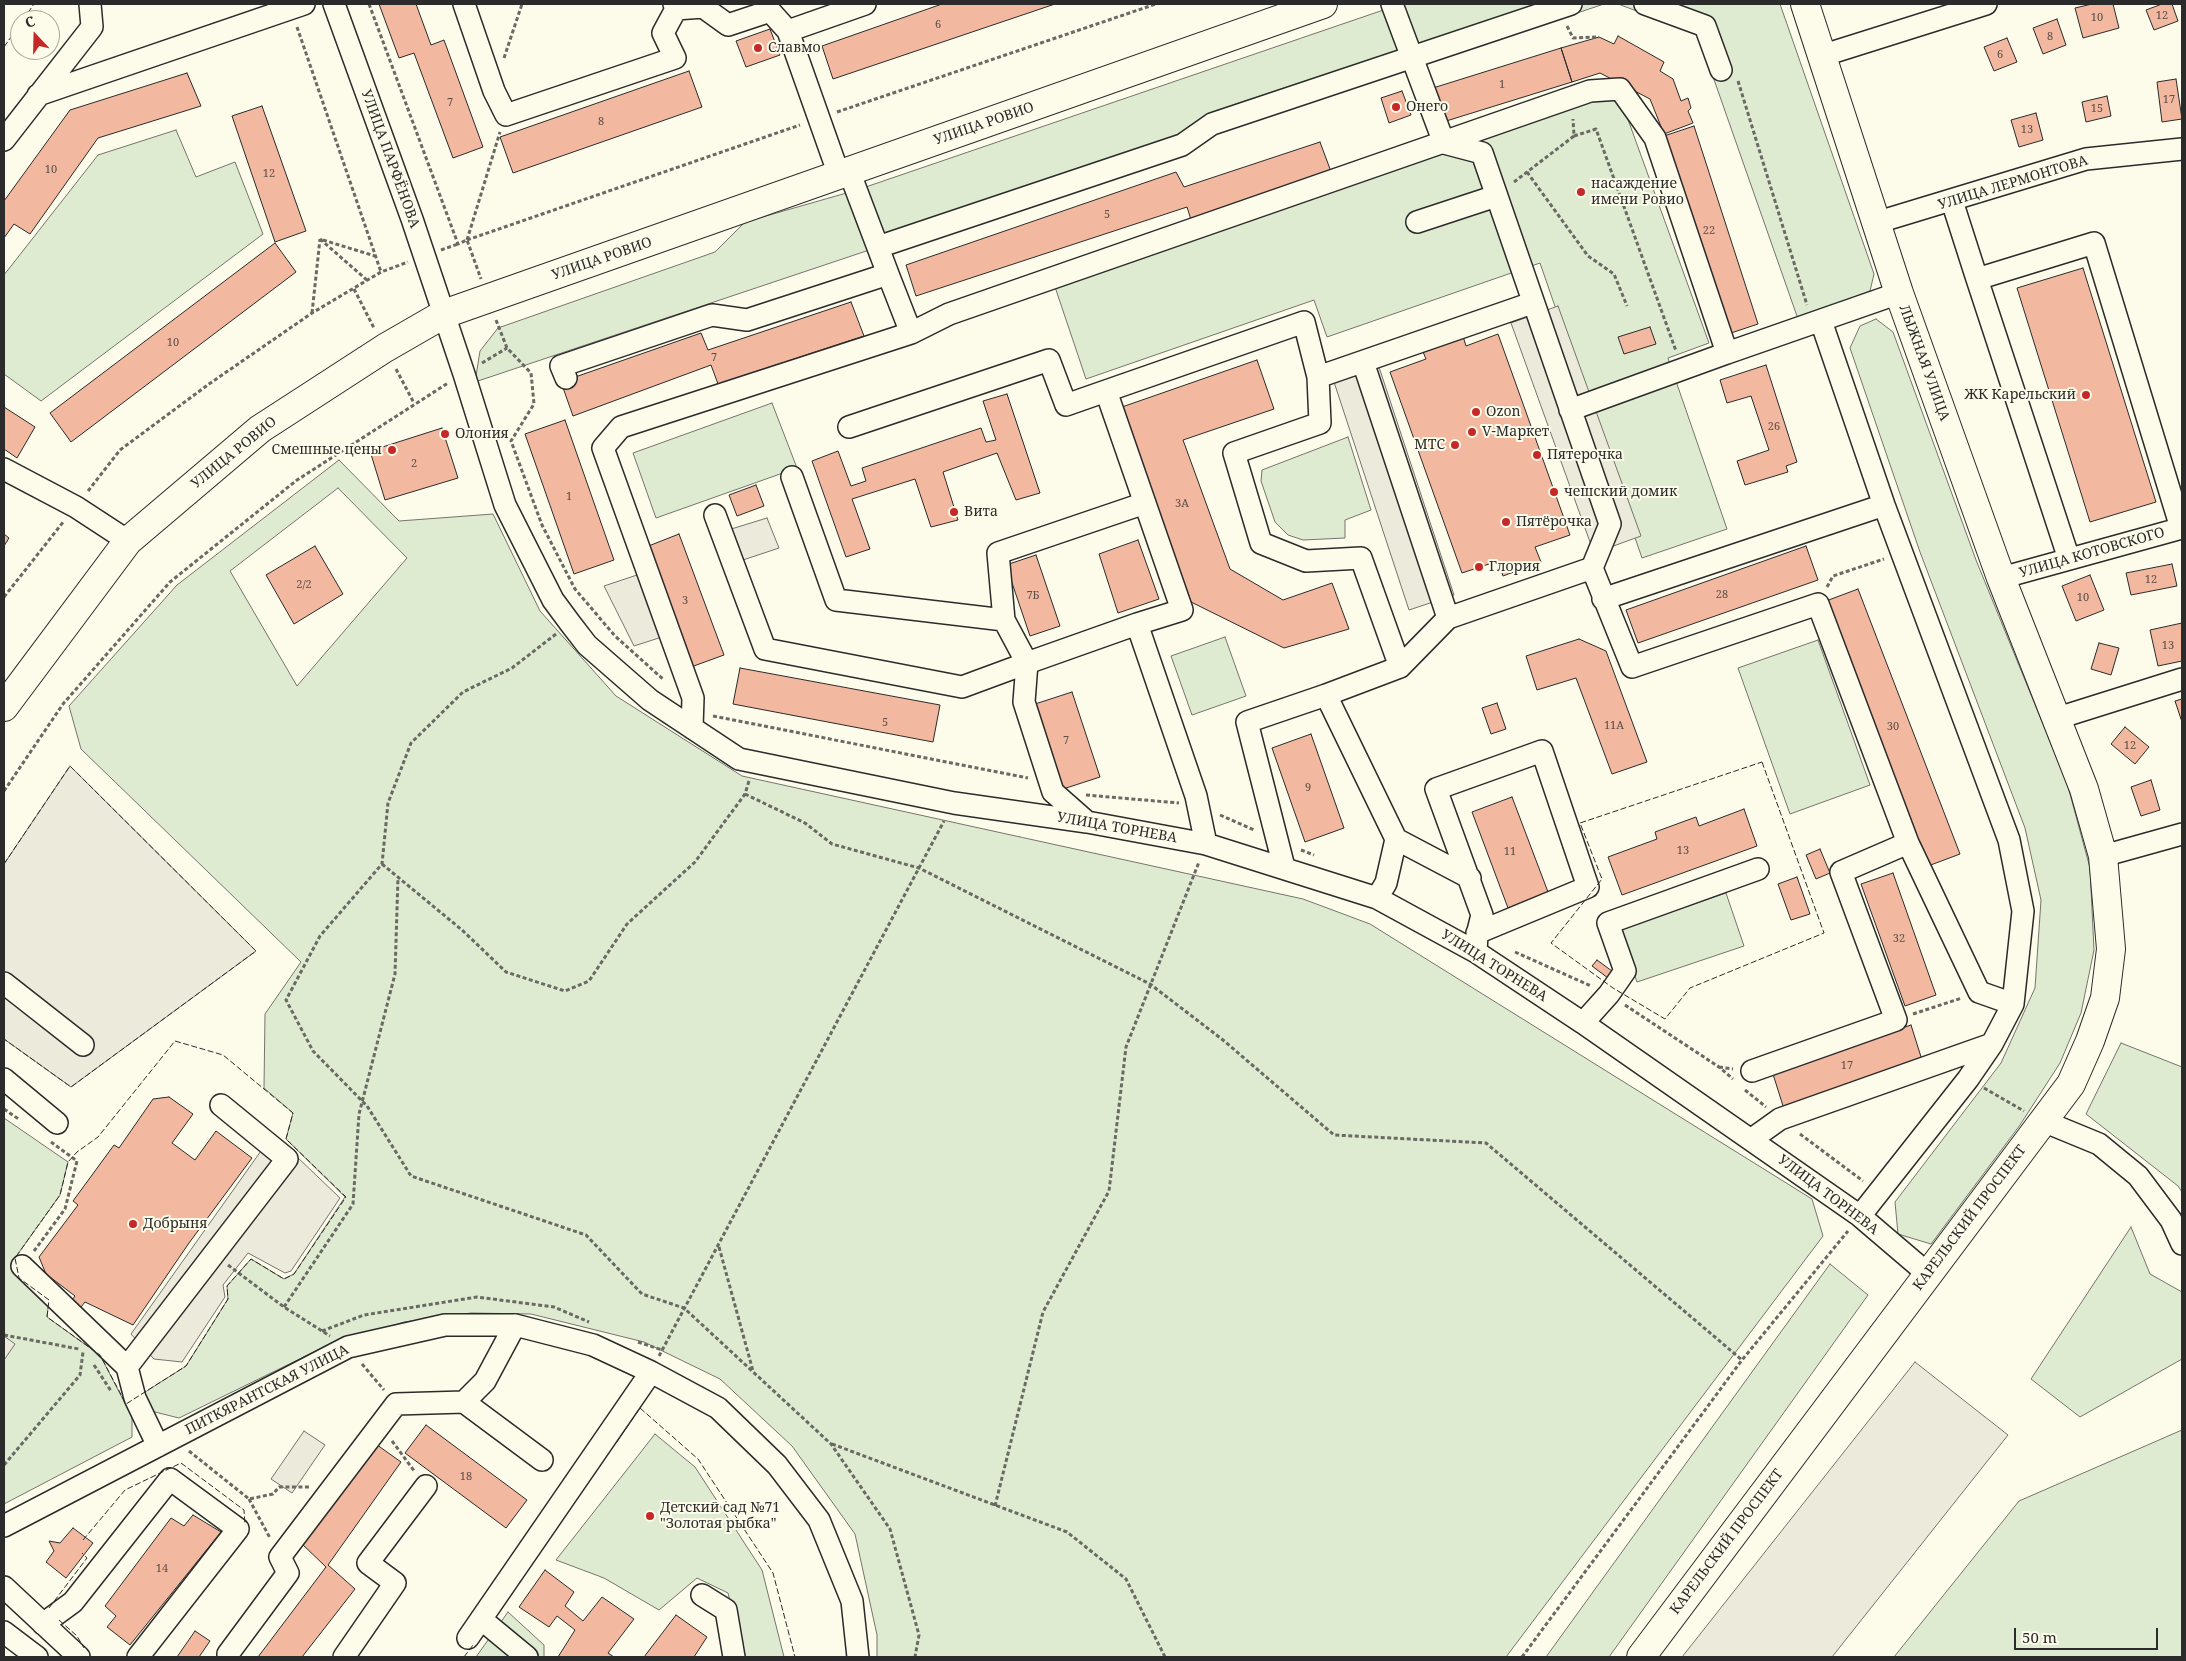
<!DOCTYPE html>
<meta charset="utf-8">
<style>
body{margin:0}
#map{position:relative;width:2186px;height:1661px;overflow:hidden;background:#fdfbea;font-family:"Noto Serif",serif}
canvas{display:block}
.frame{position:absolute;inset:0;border:5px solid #2b2b2b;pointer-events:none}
.north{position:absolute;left:10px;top:10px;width:50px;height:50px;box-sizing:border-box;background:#fdfbea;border:1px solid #a9a89e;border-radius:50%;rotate:339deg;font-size:14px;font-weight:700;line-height:20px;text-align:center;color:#2b2b2b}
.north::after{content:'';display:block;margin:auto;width:18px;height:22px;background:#c62828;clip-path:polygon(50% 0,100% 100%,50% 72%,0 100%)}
.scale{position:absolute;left:2014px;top:1628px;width:144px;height:22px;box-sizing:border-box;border:2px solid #2b2b2b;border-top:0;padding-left:6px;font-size:15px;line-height:18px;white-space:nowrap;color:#2b2b2b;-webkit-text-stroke:4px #fdfbea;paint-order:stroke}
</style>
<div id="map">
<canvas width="2186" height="1661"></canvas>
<div class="frame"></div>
<div class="north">С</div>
<div class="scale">50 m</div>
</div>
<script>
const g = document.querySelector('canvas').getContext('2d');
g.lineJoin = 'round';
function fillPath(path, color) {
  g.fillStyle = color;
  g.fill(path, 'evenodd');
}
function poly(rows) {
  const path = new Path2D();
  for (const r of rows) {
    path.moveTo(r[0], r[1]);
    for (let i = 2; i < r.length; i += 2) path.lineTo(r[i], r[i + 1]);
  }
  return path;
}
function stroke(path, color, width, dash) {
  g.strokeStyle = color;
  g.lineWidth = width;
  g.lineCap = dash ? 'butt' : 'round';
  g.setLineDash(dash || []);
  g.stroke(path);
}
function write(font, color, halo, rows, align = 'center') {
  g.font = font + ' "Noto Serif",serif';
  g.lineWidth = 4;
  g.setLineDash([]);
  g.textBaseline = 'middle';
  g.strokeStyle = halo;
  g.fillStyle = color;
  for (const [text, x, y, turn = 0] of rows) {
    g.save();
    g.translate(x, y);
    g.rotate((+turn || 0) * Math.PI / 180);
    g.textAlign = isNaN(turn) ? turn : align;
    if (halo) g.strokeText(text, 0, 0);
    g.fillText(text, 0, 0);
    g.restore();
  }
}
const green = poly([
 [1401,4,1604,4,475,382,480,351,498,328,715,252,745,222,857,190,1401,4],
 [1618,4,1780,4,1874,274,1870,291,1798,319,1698,34,1618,4],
 [1618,92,1709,343,1668,358,1727,529,1642,558,1540,263,1327,337,1314,300,1086,379,1054,284,1618,92],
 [176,130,196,177,235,162,263,234,41,401,4,374,4,275,98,155,176,130],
 [1876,319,1893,332,1976,560,2067,783,2090,868,2094,950,2081,1013,2060,1063,2020,1125,1931,1244,1898,1234,1895,1202,2001,1063,2035,988,2041,900,2025,828,1920,552,1850,348,1860,326,1876,319],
 [772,403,797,468,656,518,633,453,772,403],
 [1348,437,1371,510,1345,520,1345,538,1303,540,1288,535,1275,522,1261,481,1262,470,1348,437],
 [339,460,399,521,493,514,540,611,616,696,742,776,1303,899,1370,924,1812,1199,1823,1236,1506,1657,877,1657,877,1635,855,1534,792,1446,720,1379,644,1342,531,1314,471,1313,404,1322,320,1349,179,1418,151,1411,142,1394,186,1366,228,1299,227,1286,251,1259,284,1279,294,1274,345,1197,286,1139,293,1113,264,1088,265,1014,301,962,81,749,69,706,177,585,339,460],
 [338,488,407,558,297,686,230,571,338,488],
 [1225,637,1246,696,1192,715,1171,656,1225,637],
 [1818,640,1870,785,1790,814,1738,668,1818,640],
 [1726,893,1744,946,1637,982,1619,930,1726,893],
 [2121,1043,2182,1067,2182,1192,2178,1186,2086,1114,2121,1043],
 [4,1118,68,1162,60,1195,15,1258,19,1278,49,1300,47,1317,100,1355,132,1417,132,1437,4,1504,4,1118],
 [2131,1227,2150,1274,2182,1292,2182,1359,2080,1417,2031,1379,2131,1227],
 [1830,1264,1868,1295,1609,1657,1546,1657,1830,1264],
 [2182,1430,2182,1657,1894,1657,2019,1501,2182,1430],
 [655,1434,695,1467,762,1570,784,1657,744,1657,728,1593,697,1578,659,1610,604,1578,556,1560,655,1434],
 [508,1612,544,1645,544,1657,476,1657,508,1612]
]);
const parking = poly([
 [1558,306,1641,536,1594,553,1511,323,1558,306],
 [1379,367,1454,595,1409,610,1334,382,1379,367],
 [767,518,779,548,740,561,728,530,767,518],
 [643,573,665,636,634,646,604,586,643,573],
 [70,766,256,951,71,1087,4,1039,4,864,70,766],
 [273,1134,340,1198,291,1271,285,1273,248,1253,223,1285,225,1297,182,1362,154,1359,131,1334,273,1134],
 [4,1336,15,1344,4,1360,4,1336],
 [1915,1362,2008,1435,1832,1657,1682,1657,1915,1362],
 [304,1431,325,1445,292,1493,271,1479,304,1431]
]);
const building = poly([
 [379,4,416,4,431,45,444,40,483,147,453,158,414,53,399,58,379,4],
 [942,4,1055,4,833,79,822,46,942,4],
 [2092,4,2113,4,2119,28,2083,38,2075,8,2092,4],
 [2162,4,2172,4,2178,21,2154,30,2146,10,2162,4],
 [2057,19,2066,45,2043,54,2033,28,2057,19],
 [770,29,780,55,746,67,736,41,770,29],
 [1618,36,1664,62,1660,71,1673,79,1681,101,1688,98,1691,108,1688,111,1693,123,1664,134,1650,99,1600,73,1572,82,1561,48,1599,37,1614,44,1618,36],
 [2007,38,2017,62,1994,71,1984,47,2007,38],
 [1561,48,1572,82,1443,122,1433,88,1561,48],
 [689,71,702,107,513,173,500,137,689,71],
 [187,73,201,106,98,138,30,234,14,224,4,238,4,201,70,110,187,73],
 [2176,79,2182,119,2162,122,2157,82,2176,79],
 [1402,91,1411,115,1389,123,1381,98,1402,91],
 [2107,96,2111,116,2086,122,2082,102,2107,96],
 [262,106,306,231,275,242,232,116,262,106],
 [2036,113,2043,140,2019,147,2011,120,2036,113],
 [1694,126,1758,324,1725,335,1661,137,1694,126],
 [1320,142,1333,177,1192,223,1187,207,916,296,906,265,1176,172,1184,187,1320,142],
 [275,243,296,272,71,442,50,413,275,243],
 [2083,268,2156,502,2090,522,2017,288,2083,268],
 [851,302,864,336,718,384,711,365,573,416,561,382,701,333,708,350,851,302],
 [1650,327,1656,344,1624,354,1618,337,1650,327],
 [1462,333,1466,346,1498,334,1570,535,1535,547,1541,562,1503,576,1498,561,1462,573,1390,372,1426,359,1421,347,1462,333],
 [1257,360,1274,409,1183,440,1230,569,1283,600,1332,583,1349,629,1284,648,1191,602,1122,407,1257,360],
 [1766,365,1797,462,1786,466,1788,472,1745,485,1737,461,1769,450,1751,396,1727,403,1720,380,1766,365],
 [1007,394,1040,493,1016,500,997,453,943,472,958,520,931,527,915,479,852,499,870,549,846,557,812,461,838,451,851,486,866,481,862,468,981,428,986,442,996,440,983,401,1007,394],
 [4,407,35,427,17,458,4,449,4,407],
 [565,420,614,560,574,574,525,434,565,420],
 [442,428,458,478,385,500,370,451,442,428],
 [756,485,764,506,737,516,729,495,756,485],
 [4,534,9,538,4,546,4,534],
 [679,534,724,655,691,667,646,547,679,534],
 [1138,540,1159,599,1118,613,1099,554,1138,540],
 [315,546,343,594,294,624,266,575,315,546],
 [1806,546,1818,580,1638,643,1626,610,1806,546],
 [1036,555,1060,626,1030,636,1006,565,1036,555],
 [2172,564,2177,586,2131,595,2126,573,2172,564],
 [2090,575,2104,610,2076,621,2062,586,2090,575],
 [1858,589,1960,854,1928,866,1826,601,1858,589],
 [2182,623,2182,661,2158,666,2150,630,2182,623],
 [1579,639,1606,651,1647,762,1612,774,1576,678,1537,690,1526,656,1579,639],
 [2099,643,2119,648,2111,675,2091,669,2099,643],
 [740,668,940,705,933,742,733,704,740,668],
 [1072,692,1100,777,1060,790,1032,705,1072,692],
 [2182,699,2182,722,2175,701,2182,699],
 [1497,703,1506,729,1491,734,1482,708,1497,703],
 [2125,727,2149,747,2135,764,2111,744,2125,727],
 [1311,734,1344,828,1305,842,1272,748,1311,734],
 [2151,780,2160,810,2141,816,2131,787,2151,780],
 [1512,797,1548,892,1508,908,1472,812,1512,797],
 [1744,809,1757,846,1622,895,1608,857,1657,839,1655,832,1696,817,1699,826,1744,809],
 [1820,849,1830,873,1816,879,1806,855,1820,849],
 [1893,873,1936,995,1905,1006,1861,884,1893,873],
 [1797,877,1810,914,1791,920,1778,884,1797,877],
 [1597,960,1616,974,1612,981,1592,966,1597,960],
 [1911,1025,1922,1060,1784,1109,1772,1071,1911,1025],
 [169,1097,193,1114,172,1143,195,1160,216,1131,252,1158,189,1243,133,1325,85,1302,81,1307,72,1300,75,1296,46,1274,39,1257,78,1205,73,1201,114,1145,119,1148,153,1099,169,1097],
 [426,1425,527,1500,506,1528,405,1453,426,1425],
 [373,1442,401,1462,328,1565,355,1589,302,1657,258,1657,326,1567,300,1542,373,1442],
 [193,1515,221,1532,130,1645,107,1627,116,1616,105,1606,171,1518,184,1526,193,1515],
 [73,1528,93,1543,66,1578,46,1562,54,1551,49,1541,60,1543,73,1528],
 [545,1570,574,1592,565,1606,583,1621,602,1597,634,1619,608,1653,614,1657,558,1657,575,1630,557,1616,549,1627,519,1607,545,1570],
 [676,1615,707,1637,694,1657,644,1657,676,1615],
 [195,1631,210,1641,199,1657,177,1657,195,1631]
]);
const path = poly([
 [369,4,458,244,467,240,481,279],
 [1567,26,1573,38,1599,37],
 [297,27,381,272],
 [504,58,522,4],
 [1738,81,1807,305],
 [837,112,1156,4],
 [1574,136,1596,129,1676,351],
 [1527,172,1588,256,1614,274,1627,306],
 [1514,182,1574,136,1573,119],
 [320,239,368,281],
 [323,240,375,256],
 [467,240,800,125],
 [467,240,500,132],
 [441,250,458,244],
 [354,289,374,328],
 [312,313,320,239],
 [496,320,507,348,531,373,534,404,511,441,542,525,575,589,615,636,664,680],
 [482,363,507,348],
 [396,369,414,403],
 [88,491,120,450,209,384,312,313,381,272,408,262],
 [1827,587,1833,576,1884,559],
 [4,597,64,521],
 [556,634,512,668,463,692,411,743,388,803,382,864,320,936,286,1000,313,1051,367,1106,411,1176,586,1235,642,1294,684,1308,831,1444,890,1529,919,1635,915,1657],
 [713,716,1028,778],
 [4,791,63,704,170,582,297,480,448,383],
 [745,794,805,823,832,844,919,868,1150,984,1223,1040,1334,1135,1486,1143,1742,1360],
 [1086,795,1179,803],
 [1220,815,1254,830],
 [1301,850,1314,855],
 [382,864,462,930,506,972,565,991,589,981,627,924,695,862,745,794,749,781],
 [1515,952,1591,986],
 [1625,1005,1719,1067,1733,1079],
 [1913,1014,1962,998],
 [1719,1067,1733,1069],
 [1984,1088,2024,1111],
 [1745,1090,1766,1107],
 [4,1109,20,1120],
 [1800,1134,1863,1181],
 [719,1247,753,1371],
 [34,1251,65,1209,77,1161,51,1142],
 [228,1265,284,1307,330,1336],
 [284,1307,353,1204,359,1114,395,974,398,877],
 [322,1331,364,1315,477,1297,554,1307,589,1322],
 [4,1335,79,1349],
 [638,1342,662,1350],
 [659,1356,944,821],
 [362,1364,384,1390],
 [94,1365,111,1391],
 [392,1441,415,1472],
 [832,1444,1067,1532,1126,1579,1165,1657],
 [189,1451,249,1499,273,1494,279,1487,309,1487],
 [4,1465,80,1375,83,1352],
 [249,1499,270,1538],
 [995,1506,1043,1312,1109,1191,1126,1047,1199,862],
 [1522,1657,1742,1360,1848,1231]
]);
const minor = poly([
 [334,4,412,219,464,374,505,505,553,600,570,623,587,645,650,700,739,759,954,803,1087,822,1206,844,1377,898,1476,952,1583,1023,1860,1216,1928,1274],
 [464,4,494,91,506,115,675,58,663,33,676,9,674,4],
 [1392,4,1444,143,1482,153,1610,524,1592,568,1632,667,1818,604,1908,843,1841,872,1896,1020,1752,1071],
 [1645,4,1705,26,1721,70],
 [676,9,703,7,728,25,770,11,788,31],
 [1821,56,1986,4],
 [38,95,304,4],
 [4,140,92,27,90,4],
 [839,175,788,31,865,4],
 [1952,201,1977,279],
 [1417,222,1496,196],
 [1875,223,2086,159,2182,149],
 [878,247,1182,145,1212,124,1571,4],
 [888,274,911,333],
 [1821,321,1884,505,2009,840,2023,911,2013,1004,1992,1044,1968,1079,1860,1216],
 [1363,362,1448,618],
 [1318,377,1532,303],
 [566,378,561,366,712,315,747,320,888,274,849,171],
 [1570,410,1727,353],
 [849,427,1049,360,1066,405,1106,391],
 [4,469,76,507,128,541],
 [792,477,836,600,1004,620],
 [715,515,765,649,962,687,1027,663,1004,620,998,553,1145,503],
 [2069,559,1977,279,2094,243,2181,528],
 [2001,578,2182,528],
 [1603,599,1884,505],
 [1137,624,1196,796,1206,844],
 [2058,718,2182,679],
 [692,728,693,698,603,448,621,427,911,333,949,314,1590,91,1620,89,1655,138,1727,353,1899,293],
 [1087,822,1053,792,1024,702,1027,663,1137,624,1182,610,1106,391,1304,322,1318,377,1320,423,1234,453,1261,543,1306,561,1361,558,1400,667],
 [1396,839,1470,878],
 [1908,843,1979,992,2013,1004],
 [2103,856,2182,834],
 [1284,867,1247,722,1326,695],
 [1377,898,1386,883,1396,839,1326,695,1400,667,1448,618,1592,568],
 [1476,952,1477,935,1482,915,1436,789,1542,751,1588,887,1477,933],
 [4,983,83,1045],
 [1583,1023,1609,994,1625,971,1608,923,1758,869],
 [4,1079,57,1123],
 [2043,1121,2099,1144,2138,1176,2171,1220,2182,1244],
 [1752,1139,1780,1119,1992,1044],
 [22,1266,127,1367],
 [464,1402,485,1381,515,1325],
 [158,1446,135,1398,127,1367,287,1159,221,1105],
 [4,1526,348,1347,445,1325,515,1325,593,1345,651,1372,718,1408,777,1465,819,1520,852,1601,858,1657],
 [4,1587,79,1657],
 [702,1595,726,1610,734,1657],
 [481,1619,527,1657],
 [43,1624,73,1602,170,1479,238,1529,138,1657],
 [4,1632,37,1657],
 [468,1638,651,1372],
 [229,1657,228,1654,288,1573,280,1557,396,1404,464,1402,542,1460],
 [344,1657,395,1583,368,1563,426,1486]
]);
const major = poly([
 [4,707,128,541,260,429,385,348,444,314,1323,4],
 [1641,1657,2071,1084,2090,1041,2105,998,2111,949,2103,856,2084,789,2001,578,1899,293,1805,4]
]);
const fence = poly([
 [23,20,34,4],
 [4,47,20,24],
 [1762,762,1824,933,1690,988,1665,1019,1613,988,1551,943,1602,879,1580,823,1762,762],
 [4,864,70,766,256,951,71,1087,4,1039],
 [175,1041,223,1055,293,1113,286,1139,346,1197,294,1274,284,1279,251,1259,227,1286,228,1299,186,1366,126,1404,100,1355,47,1317,49,1300,19,1278,15,1258,60,1195,68,1162,77,1152,98,1137,175,1041],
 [616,1443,640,1408,698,1459,773,1573,795,1657],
 [83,1540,125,1490,181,1463,244,1510,245,1525],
 [49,1608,87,1558,82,1553],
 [59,1620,77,1636,84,1648],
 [464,1657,473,1645]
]);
const markers = [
 [758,48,5,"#c62828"],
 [1396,107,5,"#c62828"],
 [1581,192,5,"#c62828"],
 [2086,395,5,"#c62828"],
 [1476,412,5,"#c62828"],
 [1472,432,5,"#c62828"],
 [445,434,5,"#c62828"],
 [1455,445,5,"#c62828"],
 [392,450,5,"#c62828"],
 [1537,455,5,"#c62828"],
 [1554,492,5,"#c62828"],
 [954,512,5,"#c62828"],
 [1506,522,5,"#c62828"],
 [1479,567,5,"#c62828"],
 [133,1224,5,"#c62828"],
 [650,1516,5,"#c62828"]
];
const numberNames = [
 ["12",2162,16],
 ["10",2097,18],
 ["6",938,25],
 ["8",2050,37],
 ["6",2000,55],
 ["1",1502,85],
 ["17",2169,100],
 ["7",450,103],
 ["15",2097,109],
 ["8",601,122],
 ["13",2027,130],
 ["10",51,170],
 ["12",269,174],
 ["5",1107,215],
 ["22",1709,231],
 ["10",173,343],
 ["7",714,358],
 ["26",1774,427],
 ["2",414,464],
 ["1",569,497],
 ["3А",1182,504],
 ["12",2151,580],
 ["2/2",304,585],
 ["28",1722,595],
 ["7Б",1033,596],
 ["10",2083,598],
 ["3",685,601],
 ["13",2168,646],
 ["5",885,723],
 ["11А",1614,726],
 ["30",1893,727],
 ["7",1066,741],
 ["12",2130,746],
 ["9",1308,788],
 ["13",1683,851],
 ["11",1510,852],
 ["32",1899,939],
 ["17",1847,1066],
 ["18",466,1477],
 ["14",162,1569]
];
const poiNames = [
 ["Славмо",768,48],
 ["Онего",1406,107],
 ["насаждение",1591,184],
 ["имени Ровио",1591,200],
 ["ЖК Карельский",2076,395,"right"],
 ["Ozon",1486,412],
 ["V-Маркет",1482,432],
 ["Олония",455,434],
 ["МТС",1445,445,"right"],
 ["Смешные цены",382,450,"right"],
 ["Пятерочка",1547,455],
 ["чешский домик",1564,492],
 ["Вита",964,512],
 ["Пятёрочка",1516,522],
 ["Глория",1489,567],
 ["Добрыня",143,1224],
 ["Детский сад №71",660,1508],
 ["\"Золотая рыбка\"",660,1524]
];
const streetNames = [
 ["УЛИЦА РОВИО",984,124,-19],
 ["УЛИЦА ПАРФЁНОВА",390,159,70],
 ["УЛИЦА ЛЕРМОНТОВА",2013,183,-17],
 ["УЛИЦА РОВИО",602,259,-19],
 ["ЛЫЖНАЯ УЛИЦА",1924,363,70],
 ["УЛИЦА РОВИО",234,453,-39],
 ["УЛИЦА КОТОВСКОГО",2092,553,-16],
 ["УЛИЦА ТОРНЕВА",1117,828,10],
 ["УЛИЦА ТОРНЕВА",1494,966,32],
 ["УЛИЦА ТОРНЕВА",1828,1195,37],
 ["КАРЕЛЬСКИЙ ПРОСПЕКТ",1970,1218,-53],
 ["ПИТКЯРАНТСКАЯ УЛИЦА",267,1390,-27],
 ["КАРЕЛЬСКИЙ ПРОСПЕКТ",1727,1542,-53]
];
fillPath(green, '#deebd1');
stroke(green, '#74746e', 1);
fillPath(parking, '#eceadb');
stroke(parking, '#74746e', 1);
fillPath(building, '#f2b8a0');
stroke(building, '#2b2b2b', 1);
stroke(minor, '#2b2b2b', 24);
stroke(major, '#2b2b2b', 30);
stroke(path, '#6a6964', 3, [4, 2.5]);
stroke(minor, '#fdfbea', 21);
stroke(major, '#fdfbea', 28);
stroke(fence, '#2b2b2b', 1, [6, 2.5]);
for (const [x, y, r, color] of markers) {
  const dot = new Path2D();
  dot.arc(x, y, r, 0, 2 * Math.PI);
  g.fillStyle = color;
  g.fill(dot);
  stroke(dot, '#fdfbea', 2);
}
write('11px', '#5d4e48', null, numberNames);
write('14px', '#2b2b2b', '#fdfbea', poiNames, 'left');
write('14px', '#2b2b2b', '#fdfbea', streetNames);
</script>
